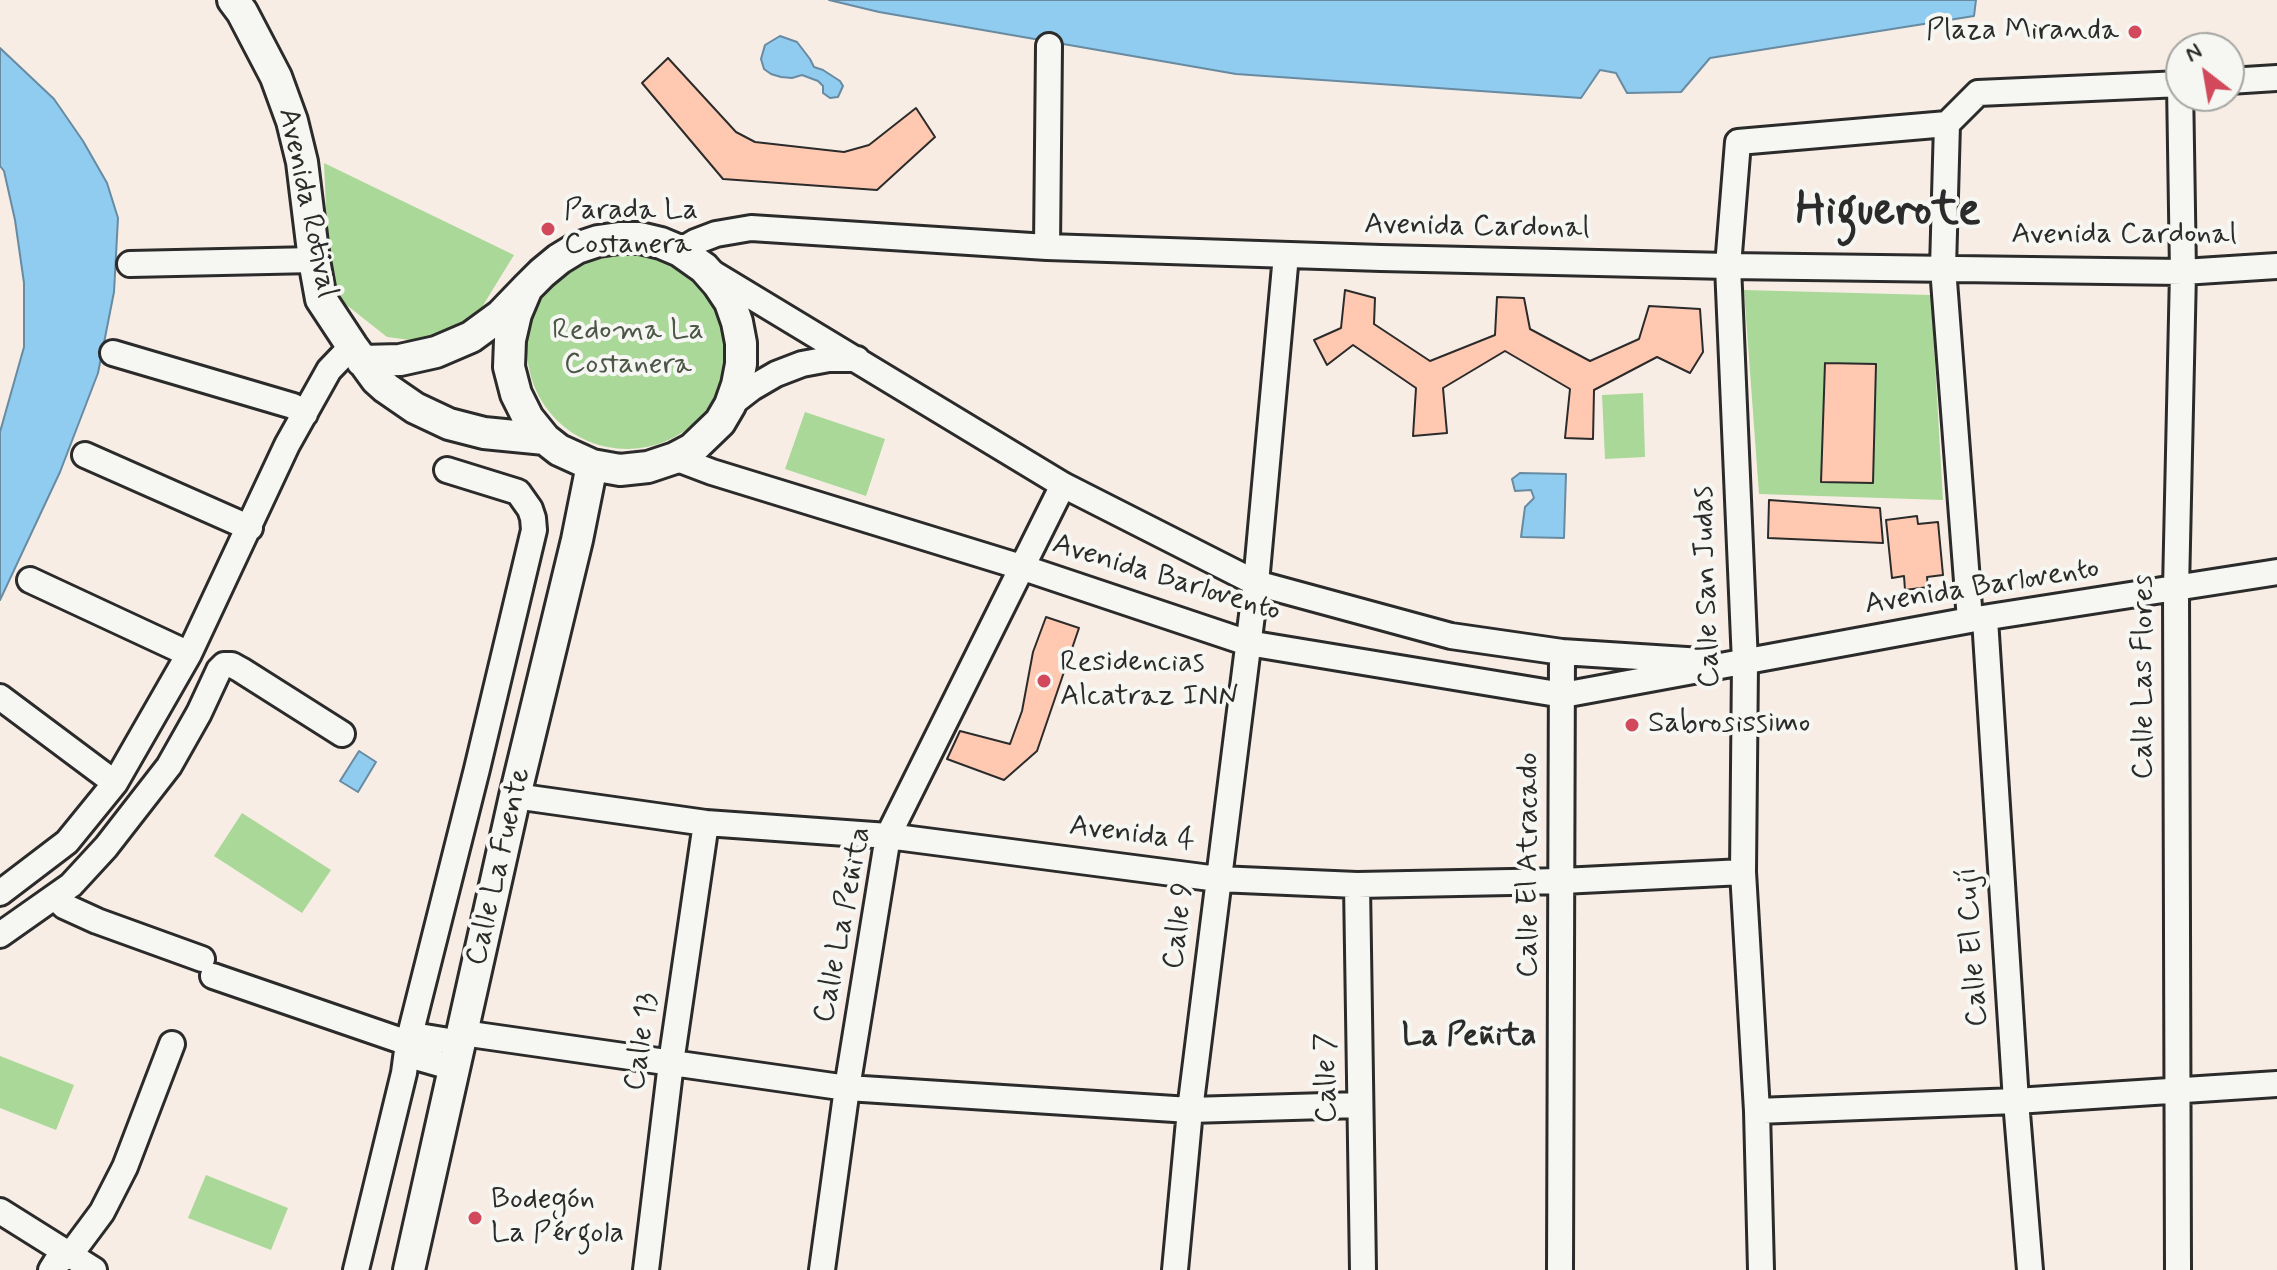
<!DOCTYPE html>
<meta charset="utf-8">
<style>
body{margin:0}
#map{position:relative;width:2277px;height:1270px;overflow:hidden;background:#f8ede5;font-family:Mynerve,sans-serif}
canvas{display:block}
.north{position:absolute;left:2165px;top:32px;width:80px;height:80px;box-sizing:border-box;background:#f6f6f2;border:2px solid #a5a5a2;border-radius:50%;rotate:329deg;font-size:22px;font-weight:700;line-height:32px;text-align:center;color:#2b2b2b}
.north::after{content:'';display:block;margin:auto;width:28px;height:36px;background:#d1495b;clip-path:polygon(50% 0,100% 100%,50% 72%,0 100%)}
</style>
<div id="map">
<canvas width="2277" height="1270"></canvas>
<div class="north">N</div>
</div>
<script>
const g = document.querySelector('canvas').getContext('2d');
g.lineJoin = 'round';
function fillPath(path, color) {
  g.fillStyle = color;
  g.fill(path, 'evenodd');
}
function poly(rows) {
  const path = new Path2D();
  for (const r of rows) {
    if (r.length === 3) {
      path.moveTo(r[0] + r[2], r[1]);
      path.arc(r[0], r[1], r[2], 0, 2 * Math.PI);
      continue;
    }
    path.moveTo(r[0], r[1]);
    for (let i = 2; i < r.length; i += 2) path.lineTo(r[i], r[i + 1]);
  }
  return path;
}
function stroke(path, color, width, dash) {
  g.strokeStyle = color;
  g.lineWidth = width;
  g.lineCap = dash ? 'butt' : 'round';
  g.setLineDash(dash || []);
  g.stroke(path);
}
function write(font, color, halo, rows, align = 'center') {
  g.font = font + ' Mynerve,sans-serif';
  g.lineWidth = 8;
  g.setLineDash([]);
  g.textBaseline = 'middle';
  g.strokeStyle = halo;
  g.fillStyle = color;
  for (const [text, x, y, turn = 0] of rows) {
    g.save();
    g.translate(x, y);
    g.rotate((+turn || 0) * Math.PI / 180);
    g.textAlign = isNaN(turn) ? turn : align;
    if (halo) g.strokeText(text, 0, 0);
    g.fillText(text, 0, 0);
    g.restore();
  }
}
const green = poly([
 [324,163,514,255,482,307,433,343,387,337,344,303,329,271],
 [627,349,100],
 [1744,290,1931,295,1943,500,1759,494],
 [1825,363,1876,364,1873,483,1821,481],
 [1643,393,1645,457,1605,459,1602,395],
 [805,412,885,439,866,496,785,469],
 [242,813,331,870,302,913,214,856],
 [0,1056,74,1085,56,1130,0,1108],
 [206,1175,288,1208,271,1250,188,1218]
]);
const water = poly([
 [829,0,1976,0,1974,16,1710,58,1681,92,1627,93,1616,73,1600,70,1581,98,1236,74,879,12,829,0],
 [780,36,797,42,810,59,814,67,823,70,840,81,843,86,838,97,830,98,823,93,823,86,818,81,802,75,792,78,781,77,771,74,764,69,761,59,765,45,780,36],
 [0,48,54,99,83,141,107,183,118,218,114,292,98,373,60,472,0,600,0,432,24,347,24,283,15,220,4,171,0,166,0,48],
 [1520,473,1566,474,1564,538,1521,537,1525,507,1534,498,1531,490,1515,491,1512,479,1520,473],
 [359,751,376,762,358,792,340,781,359,751]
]);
const building = poly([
 [668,58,736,132,755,142,844,152,869,145,916,108,935,137,877,190,723,179,642,83,668,58],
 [1345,290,1375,298,1374,324,1430,361,1495,335,1497,297,1524,298,1530,329,1590,361,1639,339,1649,306,1700,309,1703,352,1690,373,1657,357,1594,390,1593,439,1565,438,1570,389,1505,351,1443,388,1447,433,1413,436,1416,388,1353,345,1327,365,1314,340,1341,328,1345,290],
 [1825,363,1876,364,1873,483,1821,482,1825,363],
 [1769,500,1880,508,1883,543,1768,538,1769,500],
 [1917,516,1918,524,1938,522,1943,575,1927,577,1928,587,1905,590,1904,576,1892,578,1886,520,1917,516],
 [1046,617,1079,628,1037,751,1004,780,947,759,960,731,1010,744,1022,711,1033,652,1046,617]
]);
const minor = poly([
 [2229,81,2277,78],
 [1947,124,1943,268,1970,620],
 [1047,247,1049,46],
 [680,251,695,242,716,234,751,228,1047,247,1381,258,1728,266,2183,272,2277,266],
 [130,264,314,260],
 [711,272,1063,485,1256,583,1451,636,1562,652,1702,661],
 [113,353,293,406,305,414],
 [730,405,752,388,776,374,802,364,829,359,857,359],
 [85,455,250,528],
 [675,458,712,472,1021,567,1248,643,1563,695,1970,620,2277,572],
 [30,580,189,654],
 [1985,619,2016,1101,2030,1270],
 [0,697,115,783],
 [515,796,706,823,888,836,1218,879,1357,885,1562,881,1743,872],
 [1357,885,1363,1270],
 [0,893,67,842,115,783,189,654,287,445,329,370,352,346],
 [55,897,64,906,97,921,202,959],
 [0,935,71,885,106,847,169,766,199,713,219,670,224,665,232,665,241,670,342,734],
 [213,976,408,1043,419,1058,454,1068],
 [463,1033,847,1088,1190,1110,1360,1105],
 [408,1043,425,1037,461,1043],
 [1757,1111,2016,1101,2277,1084],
 [0,1211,94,1270],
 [51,1270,56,1262,70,1255,102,1212,125,1167,172,1044],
 [356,1270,404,1073,408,1043,477,769,534,530,533,518,530,509,518,492,447,470],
 [646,1270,671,1063,706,823],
 [822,1270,847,1088,888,836,1063,485],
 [1175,1270,1190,1110,1256,583,1286,255],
 [1560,1270,1562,652],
 [1761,1270,1757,1111,1743,872,1745,663,1728,266,1738,142,1947,124,1978,93,2181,84],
 [2178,1270,2176,589,2183,272,2180,84]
]);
const major = poly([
 [233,0,242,12,276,77,292,121,302,162,314,260,321,299,352,346,376,379,386,388,415,408,449,424,484,433,545,439],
 [362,361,400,360,436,352,471,337,501,315,527,288,542,273,559,259,577,248,598,241,619,238,640,238,661,243,680,251,704,268,718,284,730,302,737,322,741,343,741,364,737,385,730,405,720,422,692,449,675,458,648,467,620,470,592,465,559,450,545,439,528,418,516,394,509,367,510,340,516,314,527,288],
 [409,1270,515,796,577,540,592,465]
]);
const markers = [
 [2135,32,8,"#d1495b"],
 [548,229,8,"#d1495b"],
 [1044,681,8,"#d1495b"],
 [1632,725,8,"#d1495b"],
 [475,1218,8,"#d1495b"]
];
const poiNames = [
 ["Plaza Miranda",2119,32,"right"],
 ["Parada La",564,212],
 ["Costanera",564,246],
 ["Residencias",1060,664],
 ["Alcatraz INN",1060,698],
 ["Sabrosissimo",1648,725],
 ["Bodegón",491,1201],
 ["La Pérgola",491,1235]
];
const streetNames = [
 ["Avenida Rotival",306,203,78],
 ["Avenida Cardonal",1477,228,1],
 ["Avenida Cardonal",2124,236],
 ["Avenida Barlovento",1166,579,17],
 ["Calle San Judas",1708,587,-92],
 ["Avenida Barlovento",1982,588,-9],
 ["Calle Las Flores",2145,677,-90],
 ["Avenida 4",1132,835,7],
 ["Calle El Atracado",1530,865,-90],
 ["Calle La Fuente",500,867,-77],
 ["Calle La Peñita",844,925,-79],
 ["Calle 9",1180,926,-83],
 ["Calle El Cují",1974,947,-94],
 ["Calle 13",643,1042,-82],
 ["Calle 7",1328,1078,-91]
];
const parkNames = [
 ["Redoma La",628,332],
 ["Costanera",628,366]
];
const neighbourhoodNames = [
 ["La Peñita",1469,1037]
];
const townNames = [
 ["Higuerote",1888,213]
];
fillPath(green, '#aad898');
fillPath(water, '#90cbf0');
stroke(water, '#688ba1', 2);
fillPath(building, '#ffc8b1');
stroke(building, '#2b2b2b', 2);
stroke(minor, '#2b2b2b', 30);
stroke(major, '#2b2b2b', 36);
stroke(minor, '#f6f6f2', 24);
stroke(major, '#f6f6f2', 30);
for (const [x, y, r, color] of markers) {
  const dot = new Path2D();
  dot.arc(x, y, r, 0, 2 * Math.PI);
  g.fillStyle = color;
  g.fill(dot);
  stroke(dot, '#f6f6f2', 3);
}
write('30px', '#2b2b2b', '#f6f6f2', poiNames, 'left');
write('30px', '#2b2b2b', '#f6f6f2', streetNames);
write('30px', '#4b5646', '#f6f6f2', parkNames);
write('bold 32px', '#2b2b2b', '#f6f6f2', neighbourhoodNames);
write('bold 46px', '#2b2b2b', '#f6f6f2', townNames);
</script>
